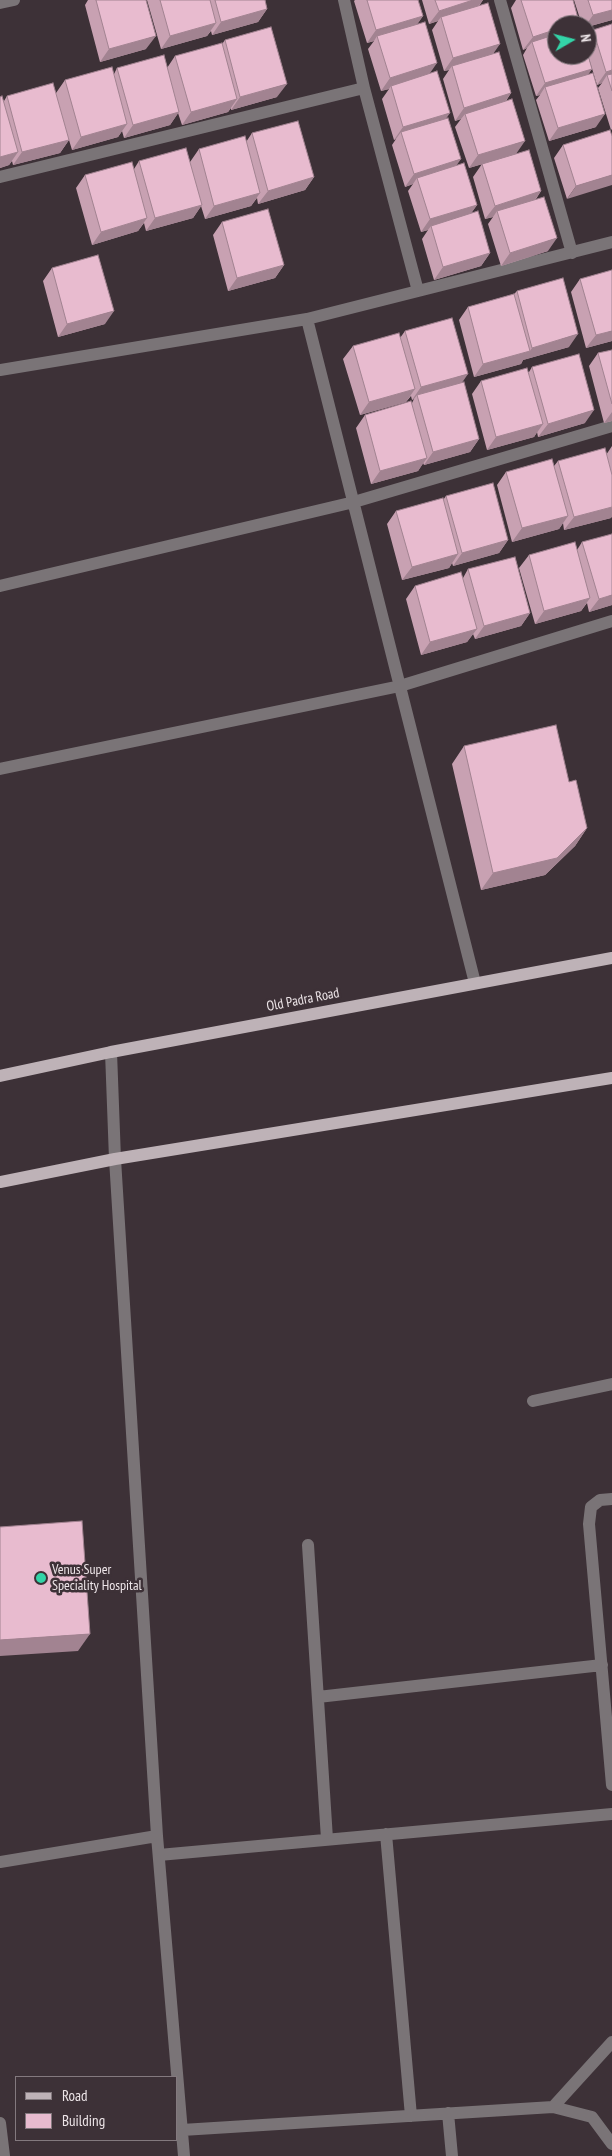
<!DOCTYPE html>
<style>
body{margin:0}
#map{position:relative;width:612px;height:2156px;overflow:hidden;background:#3d3137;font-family:"PT Sans Narrow",sans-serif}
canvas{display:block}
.legend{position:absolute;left:15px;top:2076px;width:162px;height:65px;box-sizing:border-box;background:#3d3137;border:1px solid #83797e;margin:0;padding:6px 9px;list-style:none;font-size:15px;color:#ede5e8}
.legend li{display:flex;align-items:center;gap:10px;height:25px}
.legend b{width:25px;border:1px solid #83797e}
.north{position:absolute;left:547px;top:15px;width:50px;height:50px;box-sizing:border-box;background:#3d3137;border:1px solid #83797e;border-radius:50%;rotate:82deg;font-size:14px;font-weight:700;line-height:20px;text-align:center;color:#ede5e8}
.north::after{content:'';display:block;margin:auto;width:18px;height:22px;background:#33d4a8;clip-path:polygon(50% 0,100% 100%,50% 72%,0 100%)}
</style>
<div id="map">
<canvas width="612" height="2156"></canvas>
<ul class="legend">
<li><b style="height:6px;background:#beb2b7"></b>Road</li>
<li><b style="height:14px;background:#e8bbcf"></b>Building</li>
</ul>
<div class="north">N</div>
</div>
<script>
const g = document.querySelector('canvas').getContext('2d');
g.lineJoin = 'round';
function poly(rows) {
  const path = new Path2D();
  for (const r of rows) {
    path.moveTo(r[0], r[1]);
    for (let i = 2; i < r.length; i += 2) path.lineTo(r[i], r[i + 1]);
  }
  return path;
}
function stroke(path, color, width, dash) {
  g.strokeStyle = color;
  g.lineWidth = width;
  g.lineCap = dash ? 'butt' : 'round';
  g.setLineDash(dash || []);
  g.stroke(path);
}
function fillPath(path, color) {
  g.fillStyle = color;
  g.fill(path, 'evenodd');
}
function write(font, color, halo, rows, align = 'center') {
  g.font = font + ' "PT Sans Narrow",sans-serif';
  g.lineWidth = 5;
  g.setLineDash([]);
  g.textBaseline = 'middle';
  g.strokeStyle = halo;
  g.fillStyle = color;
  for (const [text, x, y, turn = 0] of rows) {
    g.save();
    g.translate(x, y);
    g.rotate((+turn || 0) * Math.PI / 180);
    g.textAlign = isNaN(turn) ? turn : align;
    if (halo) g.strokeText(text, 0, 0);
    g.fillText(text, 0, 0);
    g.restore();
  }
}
const minor = poly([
 [344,0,364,88,418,291],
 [500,0,572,253],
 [0,3,14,0],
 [0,177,364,88],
 [0,370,307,319],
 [0,586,354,502,612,426],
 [0,769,400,686,612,621],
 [475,983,307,319,612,242],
 [111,1052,115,1159,157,1836,184,2156],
 [533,1401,612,1384],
 [612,1499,600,1500,591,1507,589,1524,612,1785],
 [308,1545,327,1839],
 [318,1697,602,1665],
 [386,1834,411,2116],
 [159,1855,612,1814],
 [0,1862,157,1836],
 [553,2107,612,2042],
 [448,2113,452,2156],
 [0,2123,4,2156],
 [182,2130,553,2107,592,2117,612,2144]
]);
const major = poly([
 [0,1076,111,1052,612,958],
 [0,1182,115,1159,612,1078]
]);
const wall = poly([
 [88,0,146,0,146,49,100,62,85,5],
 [147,0,265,0,267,9,258,22,212,35,211,31,207,36,161,49],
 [355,0,418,0,423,16,417,24,430,73,446,119,456,166,477,205,471,213,490,253,481,266,434,280,422,239,428,230,421,232,408,191,413,184,405,187,392,145,396,139,394,140,382,99,389,89,381,91,368,49,374,41,367,43,354,1],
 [422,0,483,0,479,6,494,54,511,93,506,101,516,154,469,168,455,127,461,119,455,121,443,79,449,70,444,71,432,30,438,21,429,24],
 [516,0,521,0,579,22,577,25,557,25,592,69,588,74,596,127,549,141,536,100,540,95,536,96,523,55,527,48,523,50,511,8],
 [574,0,612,0,612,20,587,27,587,25,582,25],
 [612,24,612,129,611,130,598,88,602,83,597,85,587,52,587,39,593,30],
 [225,40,277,97,231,110,231,108,228,112,182,125,178,113,170,125,124,138,122,131,118,137,72,150,69,140,60,153,13,165,12,161,9,165,0,168,0,97,4,101,7,96,56,93,65,80,114,74,117,68,167,68,175,56,222,44],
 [252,133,314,177,305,190,258,204,257,198,251,206,205,219,201,206,193,218,146,231,144,223,138,231,92,245,76,188,85,175,134,169,139,161,190,162,199,149,246,142],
 [612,135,567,199,554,158,563,145],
 [482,164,541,191,536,199,548,251,501,266,488,224,493,217,485,219,473,177],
 [222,222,284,265,275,278,228,291,213,235],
 [52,268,105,324,58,337,43,281],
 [580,279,612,341,586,348,571,292],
 [517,291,569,347,523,360,521,364,474,377,459,320,468,307,514,294],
 [405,331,462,383,479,439,470,452,424,465,423,463,418,471,371,484,356,428,365,415,412,403,414,399,412,400,411,396,406,402,360,415,343,359,353,346,400,338],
 [612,350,612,421,604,423,589,366,598,353],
 [532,367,585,423,538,437,537,432,534,437,487,450,472,394,481,381,529,372],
 [612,446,612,516,611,518,564,530,563,523,559,529,512,542,497,485,506,472,554,466,558,461,606,455],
 [446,496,508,540,499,553,453,566,452,563,449,568,402,580,387,524,396,511,443,500],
 [582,542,612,605,589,612,587,603,581,611,535,624,519,568,529,555,577,550],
 [468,569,530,613,521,626,475,639,473,634,467,642,421,655,406,599,415,586,463,578],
 [464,746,569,782,587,828,575,846,545,875,481,890,452,764]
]);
const shadedWall = poly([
 [473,0,483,0,476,9,441,17,438,21,429,24,439,11],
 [267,9,258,22,212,35,221,22],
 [612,10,612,20,587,27,587,25,586,25,593,15],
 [423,16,414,29,377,36,374,41,367,43,376,30],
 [579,22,577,25,569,25],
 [216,23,207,36,161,49,170,36],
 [557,29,557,39,532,42,527,48,523,50,533,37],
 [156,36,146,49,100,62,109,49],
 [500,44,491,57,452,66,449,70,444,71,453,58],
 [437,63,428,76,391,86,389,89,381,91,390,78],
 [592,69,583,82,545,87,540,95,536,96,545,83],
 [612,70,612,80,607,75,602,83,597,85,606,72],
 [287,84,277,97,231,110,240,97],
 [511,93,502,106,465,114,461,119,455,121,464,108],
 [237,99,228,112,182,125,191,112],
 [179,112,170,125,124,138,133,125],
 [450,113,441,126,401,132,396,139,394,140,403,127],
 [605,114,596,127,549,141,558,128],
 [127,124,118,137,72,150,81,137],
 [69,140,60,153,13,165,22,152],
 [525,141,516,154,469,168,478,155],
 [18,152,9,165,0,168,0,157],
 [461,159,452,172,417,178,413,184,405,187,414,174],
 [612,175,612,185,567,199,576,186],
 [314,177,305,190,258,204,268,191],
 [541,191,532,204,497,211,493,217,485,219,495,206],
 [260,193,251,206,205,219,214,206],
 [202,205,193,218,146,231,155,218],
 [477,205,468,218,431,226,428,230,421,232,430,219],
 [147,218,138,231,92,245,101,232],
 [557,238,548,251,501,266,510,253],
 [490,253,481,266,434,280,443,267],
 [284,265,275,278,228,291,237,278],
 [114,311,105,324,58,337,67,324],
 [612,331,612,341,586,348,596,335],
 [578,334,569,347,523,360,521,364,474,377,483,364,530,351,532,348],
 [468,374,459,387,417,395,414,399,412,400,421,387],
 [415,389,406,402,360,415,369,402],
 [594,410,585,423,538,437,548,424],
 [612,412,612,421,604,423],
 [543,424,534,437,487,450,496,437],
 [479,439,470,452,424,465,433,452],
 [427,458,418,471,371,484,380,471],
 [612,507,612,516,611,518,564,530,574,517],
 [568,516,559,529,512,542,522,528],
 [508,540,499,553,453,566,462,553],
 [458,554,449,568,402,580,412,567],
 [612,595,612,605,589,612,599,599],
 [590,598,581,611,535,624,544,611],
 [530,613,521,626,475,639,484,626],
 [477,629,467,642,421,655,430,642],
 [587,828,575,846,545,875,481,890,493,873],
 [90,1634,78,1651,0,1656,0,1640]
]);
const building = poly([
 [96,0,146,0,156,36,109,49,96,0],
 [160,0,210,0,216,23,170,36,160,0],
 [215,0,265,0,267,9,221,22,215,0],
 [367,0,418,0,423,16,376,30,367,0],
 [435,0,473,0,439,11,435,0],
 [521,0,573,0,579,22,569,25,557,25,557,29,533,37,521,0],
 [588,0,612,0,612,10,593,15,588,0],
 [488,3,500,44,453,58,441,17,488,3],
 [425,22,437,63,390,78,377,36,425,22],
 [612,24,612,70,606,72,593,30,612,24],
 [271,27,287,84,240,97,225,40,271,27],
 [557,34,557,55,587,55,587,52,592,69,545,83,532,42,557,34],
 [222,43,237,99,191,112,175,56,222,43],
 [499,52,511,93,464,108,452,66,499,52],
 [164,55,179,112,133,125,117,68,164,55],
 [112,67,127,124,81,137,65,80,112,67],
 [437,71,450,113,403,127,391,86,437,71],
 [593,73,605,114,558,128,545,87,593,73],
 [612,74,612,91,607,75,612,74],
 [53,83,69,140,22,152,7,96,53,83],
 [2,96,18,152,0,157,0,97,2,96],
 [512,99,525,141,478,155,465,114,512,99],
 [448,118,461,159,414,174,401,132,448,118],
 [298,121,314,177,268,191,252,133,298,121],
 [610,130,612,136,612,175,576,186,563,145,610,130],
 [245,136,260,193,214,206,199,149,245,136],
 [186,148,202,205,155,218,139,161,186,148],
 [529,150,541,191,495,206,482,164,529,150],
 [132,162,147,218,101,232,85,175,132,162],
 [464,163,477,205,430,219,417,178,464,163],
 [544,197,557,238,510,253,497,211,544,197],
 [268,209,284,265,237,278,222,222,268,209],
 [478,211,490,253,443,267,431,226,478,211],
 [98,255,114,311,67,324,52,268,98,255],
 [612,270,612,331,596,335,580,279,612,270],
 [563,278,578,334,532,348,517,291,563,278],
 [514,294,530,351,483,364,468,307,514,294],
 [452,318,468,374,421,387,405,331,452,318],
 [399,333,415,389,369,402,353,346,399,333],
 [612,350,612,404,598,353,612,350],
 [579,354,594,410,548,424,532,367,579,354],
 [527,368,543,424,496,437,481,381,527,368],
 [464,382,479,439,433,452,417,395,464,382],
 [411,401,427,458,380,471,365,415,411,401],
 [605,448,612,475,612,507,574,517,558,461,605,448],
 [552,459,568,516,522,528,506,472,552,459],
 [493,483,508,540,462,553,446,496,493,483],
 [443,498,458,554,412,567,396,511,443,498],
 [612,534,612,595,599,599,582,542,612,534],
 [575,542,590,598,544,611,529,555,575,542],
 [515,557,530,613,484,626,468,569,515,557],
 [461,572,477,629,430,642,415,586,461,572],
 [556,725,569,782,576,780,587,828,557,858,493,873,464,746,556,725],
 [82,1521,90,1634,0,1640,0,1527,82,1521]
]);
const markers = [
 [41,1578,6,"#33d4a8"]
];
const streetNames = [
 ["Old Padra Road",303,1000,-11]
];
const poiNames = [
 ["Venus Super",52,1570],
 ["Speciality Hospital",52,1586]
];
stroke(minor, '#7a7477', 12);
stroke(major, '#beb2b7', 12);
fillPath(wall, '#c8a1b2');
fillPath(shadedWall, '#a28391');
fillPath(building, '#e8bbcf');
stroke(building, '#a28391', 1);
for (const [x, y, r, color] of markers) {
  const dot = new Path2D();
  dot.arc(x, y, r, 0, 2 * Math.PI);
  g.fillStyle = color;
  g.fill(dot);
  stroke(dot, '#3d3137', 2);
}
write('14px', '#ede5e8', '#3d3137', streetNames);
write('14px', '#ede5e8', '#3d3137', poiNames, 'left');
</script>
